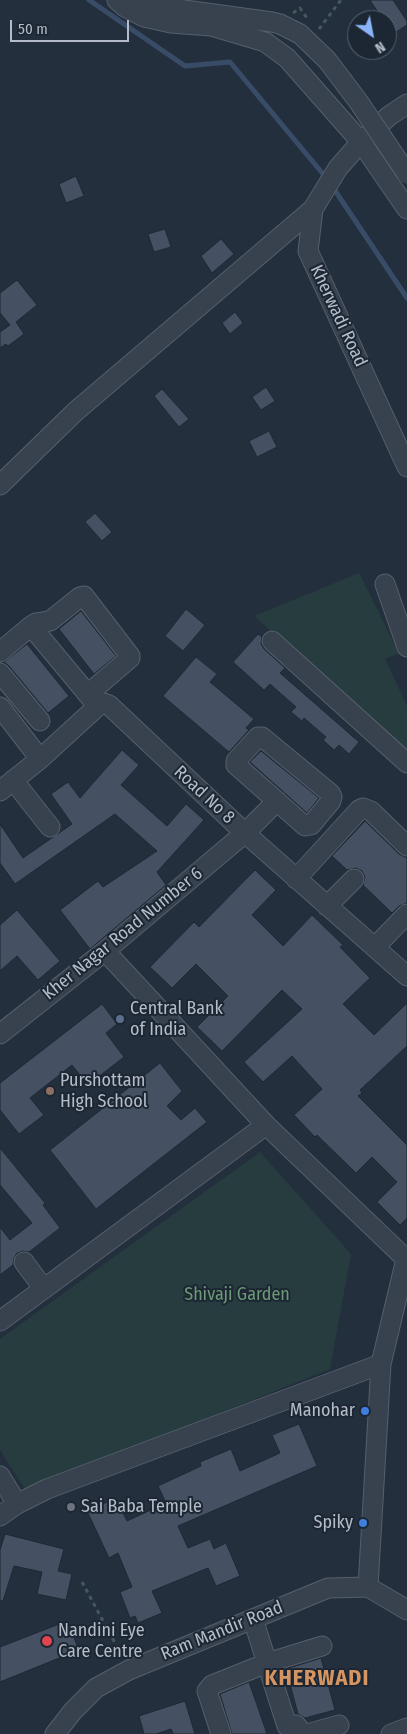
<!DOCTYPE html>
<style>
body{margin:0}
#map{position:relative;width:407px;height:1734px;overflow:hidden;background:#242f3e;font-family:"Fira Sans Condensed",sans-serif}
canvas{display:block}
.north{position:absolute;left:347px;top:10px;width:50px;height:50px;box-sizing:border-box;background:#1d2633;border:1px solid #59626f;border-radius:50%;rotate:147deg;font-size:14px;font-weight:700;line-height:20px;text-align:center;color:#b4bcc9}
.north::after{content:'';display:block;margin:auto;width:18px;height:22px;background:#8ab4f8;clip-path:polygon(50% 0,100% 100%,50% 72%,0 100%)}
.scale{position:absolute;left:10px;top:20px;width:119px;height:22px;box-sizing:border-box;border:2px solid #b4bcc9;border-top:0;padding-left:6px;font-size:15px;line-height:18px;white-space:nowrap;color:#b4bcc9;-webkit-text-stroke:4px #1d2633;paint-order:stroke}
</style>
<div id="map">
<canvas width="407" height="1734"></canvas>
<div class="north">N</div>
<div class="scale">50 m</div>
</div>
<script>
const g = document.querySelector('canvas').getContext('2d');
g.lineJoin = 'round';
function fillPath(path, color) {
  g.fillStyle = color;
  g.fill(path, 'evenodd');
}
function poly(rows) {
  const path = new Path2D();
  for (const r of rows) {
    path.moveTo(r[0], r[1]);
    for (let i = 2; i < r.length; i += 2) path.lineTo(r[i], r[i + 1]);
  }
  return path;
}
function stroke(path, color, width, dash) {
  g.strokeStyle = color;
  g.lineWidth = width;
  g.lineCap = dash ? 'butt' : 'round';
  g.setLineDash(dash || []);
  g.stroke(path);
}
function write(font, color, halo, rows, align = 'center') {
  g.font = font + ' "Fira Sans Condensed",sans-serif';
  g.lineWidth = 4;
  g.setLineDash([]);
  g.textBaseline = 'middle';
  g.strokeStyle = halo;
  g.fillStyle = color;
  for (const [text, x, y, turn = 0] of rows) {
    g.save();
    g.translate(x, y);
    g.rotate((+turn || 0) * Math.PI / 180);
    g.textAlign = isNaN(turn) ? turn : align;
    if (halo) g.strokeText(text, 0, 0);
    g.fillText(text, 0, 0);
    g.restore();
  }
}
const green = poly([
 [359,573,399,653,385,659,407,706,407,752,254,616],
 [260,1152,351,1254,330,1369,26,1491,0,1450,0,1339]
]);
const stream = poly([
 [89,0,185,66,230,62,323,174],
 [334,189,407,298]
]);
const building = poly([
 [370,0,393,0,407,21,407,25,393,34,387,26,387,20,383,20,370,0],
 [76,176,84,196,66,203,59,184,76,176],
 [165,229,171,247,154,252,148,234,165,229],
 [221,239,234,254,212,273,201,256,221,239],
 [17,280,37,305,16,322,24,334,8,346,6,344,0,348,0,332,10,325,0,313,0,293,17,280],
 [235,312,243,323,230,334,222,323,235,312],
 [266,387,275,401,261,410,252,397,266,387],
 [162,389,189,419,179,427,154,396,162,389],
 [269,431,277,447,257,457,249,441,269,431],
 [95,513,112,532,102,541,85,522,95,513],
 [186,609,205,625,183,651,165,636,186,609],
 [81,611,116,656,94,674,59,629,81,611],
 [258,634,262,637,261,644,264,649,285,668,280,673,359,742,349,754,339,745,334,750,323,740,326,737,304,718,302,721,291,712,296,707,270,684,264,690,233,662,258,634],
 [27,644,69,696,48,713,9,666,4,662,27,644],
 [196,657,217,674,210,682,254,719,246,728,249,730,229,752,163,696,196,657],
 [122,750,139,765,121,785,167,826,186,804,204,820,157,872,166,885,90,949,60,910,98,881,103,887,157,851,115,814,15,884,0,863,0,824,23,858,72,824,51,794,68,782,80,798,122,750],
 [261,751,319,798,307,813,250,762,261,751],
 [365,821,399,854,407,858,407,903,399,906,392,913,363,885,365,877,362,871,356,868,347,870,332,856,365,821],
 [255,870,276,890,252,915,283,946,312,915,343,945,340,947,370,978,343,1004,374,1035,407,1003,407,1046,360,1090,362,1093,358,1096,407,1145,407,1218,400,1225,377,1202,397,1182,372,1157,356,1173,317,1135,315,1137,294,1115,322,1089,292,1056,263,1082,244,1062,302,1009,282,990,222,1051,197,1027,228,996,196,964,172,988,150,967,194,922,199,927,255,870],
 [17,910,60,961,38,980,17,956,0,971,0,925,17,910],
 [102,1004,117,1024,106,1033,124,1057,88,1085,72,1065,30,1098,44,1115,19,1134,0,1110,0,1083,102,1004],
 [160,1063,182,1091,167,1106,181,1120,195,1108,207,1122,96,1209,50,1150,160,1063],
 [0,1148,45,1203,43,1205,60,1228,29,1252,23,1251,17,1253,14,1258,13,1265,0,1275,0,1227,10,1240,32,1223,0,1185,0,1148],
 [299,1424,317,1466,178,1526,188,1548,210,1539,214,1549,226,1543,240,1576,216,1586,208,1568,152,1591,162,1613,138,1623,135,1616,130,1618,120,1592,132,1587,118,1553,109,1558,87,1511,116,1498,127,1521,166,1503,158,1486,201,1466,200,1462,231,1449,240,1471,280,1453,272,1435,299,1424],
 [5,1534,64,1549,58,1571,72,1574,66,1600,37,1594,42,1572,14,1566,3,1601,0,1601,0,1550,5,1534],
 [67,1621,79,1650,0,1682,0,1647,67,1621],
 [321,1658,335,1710,305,1718,298,1714,286,1669,321,1658],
 [249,1682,256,1702,267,1734,232,1734,220,1694,249,1682],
 [185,1701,195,1734,173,1734,171,1729,156,1734,144,1734,139,1716,185,1701]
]);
const path = poly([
 [293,13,300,8,307,18],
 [319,29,341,0],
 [82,1582,122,1656]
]);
const minor = poly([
 [117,0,125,7,144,17,171,23,211,26,265,42,287,58,361,142,407,209],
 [141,0,149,5,272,22,280,24,300,34],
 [407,104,389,116,361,142,338,168,313,209,308,251,407,467],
 [0,485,76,411,313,209],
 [385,584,407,647],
 [31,626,95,703],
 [272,641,407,763],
 [0,652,31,626,36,623,50,621,80,597,84,596,130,656,130,658,88,694],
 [0,673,40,721],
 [0,707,40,759],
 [258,737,262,737,330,793,332,797,331,801,311,825,305,826,236,765,236,761,258,737],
 [13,780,50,827],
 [0,791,40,759,98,706,104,703,109,705,245,833,407,976],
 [296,879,359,810,363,808,371,811,407,846],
 [327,906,354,879],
 [375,947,407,914],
 [105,951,266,1125,406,1259,381,1364,368,1587],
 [0,1034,105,951,245,833,277,801],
 [24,1262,44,1289],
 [0,1321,266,1125],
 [0,1476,17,1504],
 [0,1516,17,1504,47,1489,381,1364],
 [253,1619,287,1726,296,1725,303,1734,305,1734],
 [55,1734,73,1711,96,1688,129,1670,328,1588,368,1587,407,1610],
 [221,1734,207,1691,212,1685,267,1663,322,1646],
 [307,1734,339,1725],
 [391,1734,407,1728]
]);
const minorBridge = poly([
 [300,34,327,60,358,101,407,174]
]);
const markers = [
 [120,1019,5,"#5c6f8a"],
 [50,1091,5,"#8d6e63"],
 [365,1411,5,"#3f7fe0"],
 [71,1507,5,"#6b7280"],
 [363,1523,5,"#3f7fe0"],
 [47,1641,6,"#e0444e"]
];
const streetNames = [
 ["Kherwadi Road",338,316,65],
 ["Road No 8",204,795,43],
 ["Kher Nagar Road Number 6",123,934,-39],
 ["Ram Mandir Road",222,1631,-22]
];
const poiNames = [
 ["Central Bank",130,1009],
 ["of India",130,1030],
 ["Purshottam",60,1081],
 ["High School",60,1102],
 ["Manohar",355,1411,"right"],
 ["Sai Baba Temple",81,1507],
 ["Spiky",353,1523,"right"],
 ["Nandini Eye",58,1631],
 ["Care Centre",58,1652]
];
const parkNames = [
 ["Shivaji Garden",237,1295]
];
const districtNames = [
 ["KHERWADI",317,1679]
];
fillPath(green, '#263c3f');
stroke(stream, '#394c67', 5);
fillPath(building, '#455162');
stroke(building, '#1f2835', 1);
stroke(minor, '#565f6c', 21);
stroke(path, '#44595c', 3, [4, 4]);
stroke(minor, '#38414e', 19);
stroke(minorBridge, '#565f6c', 21, []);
stroke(minorBridge, '#38414e', 19);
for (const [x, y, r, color] of markers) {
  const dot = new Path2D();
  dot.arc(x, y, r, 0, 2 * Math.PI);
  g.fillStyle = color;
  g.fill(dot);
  stroke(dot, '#1d2633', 2);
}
write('18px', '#b4bcc9', '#1d2633', streetNames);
write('18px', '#b4bcc9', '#1d2633', poiNames, 'left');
write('18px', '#6b9a76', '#1d2633', parkNames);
g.letterSpacing = '1px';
write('bold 22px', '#d59563', '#1d2633', districtNames);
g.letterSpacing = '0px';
</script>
